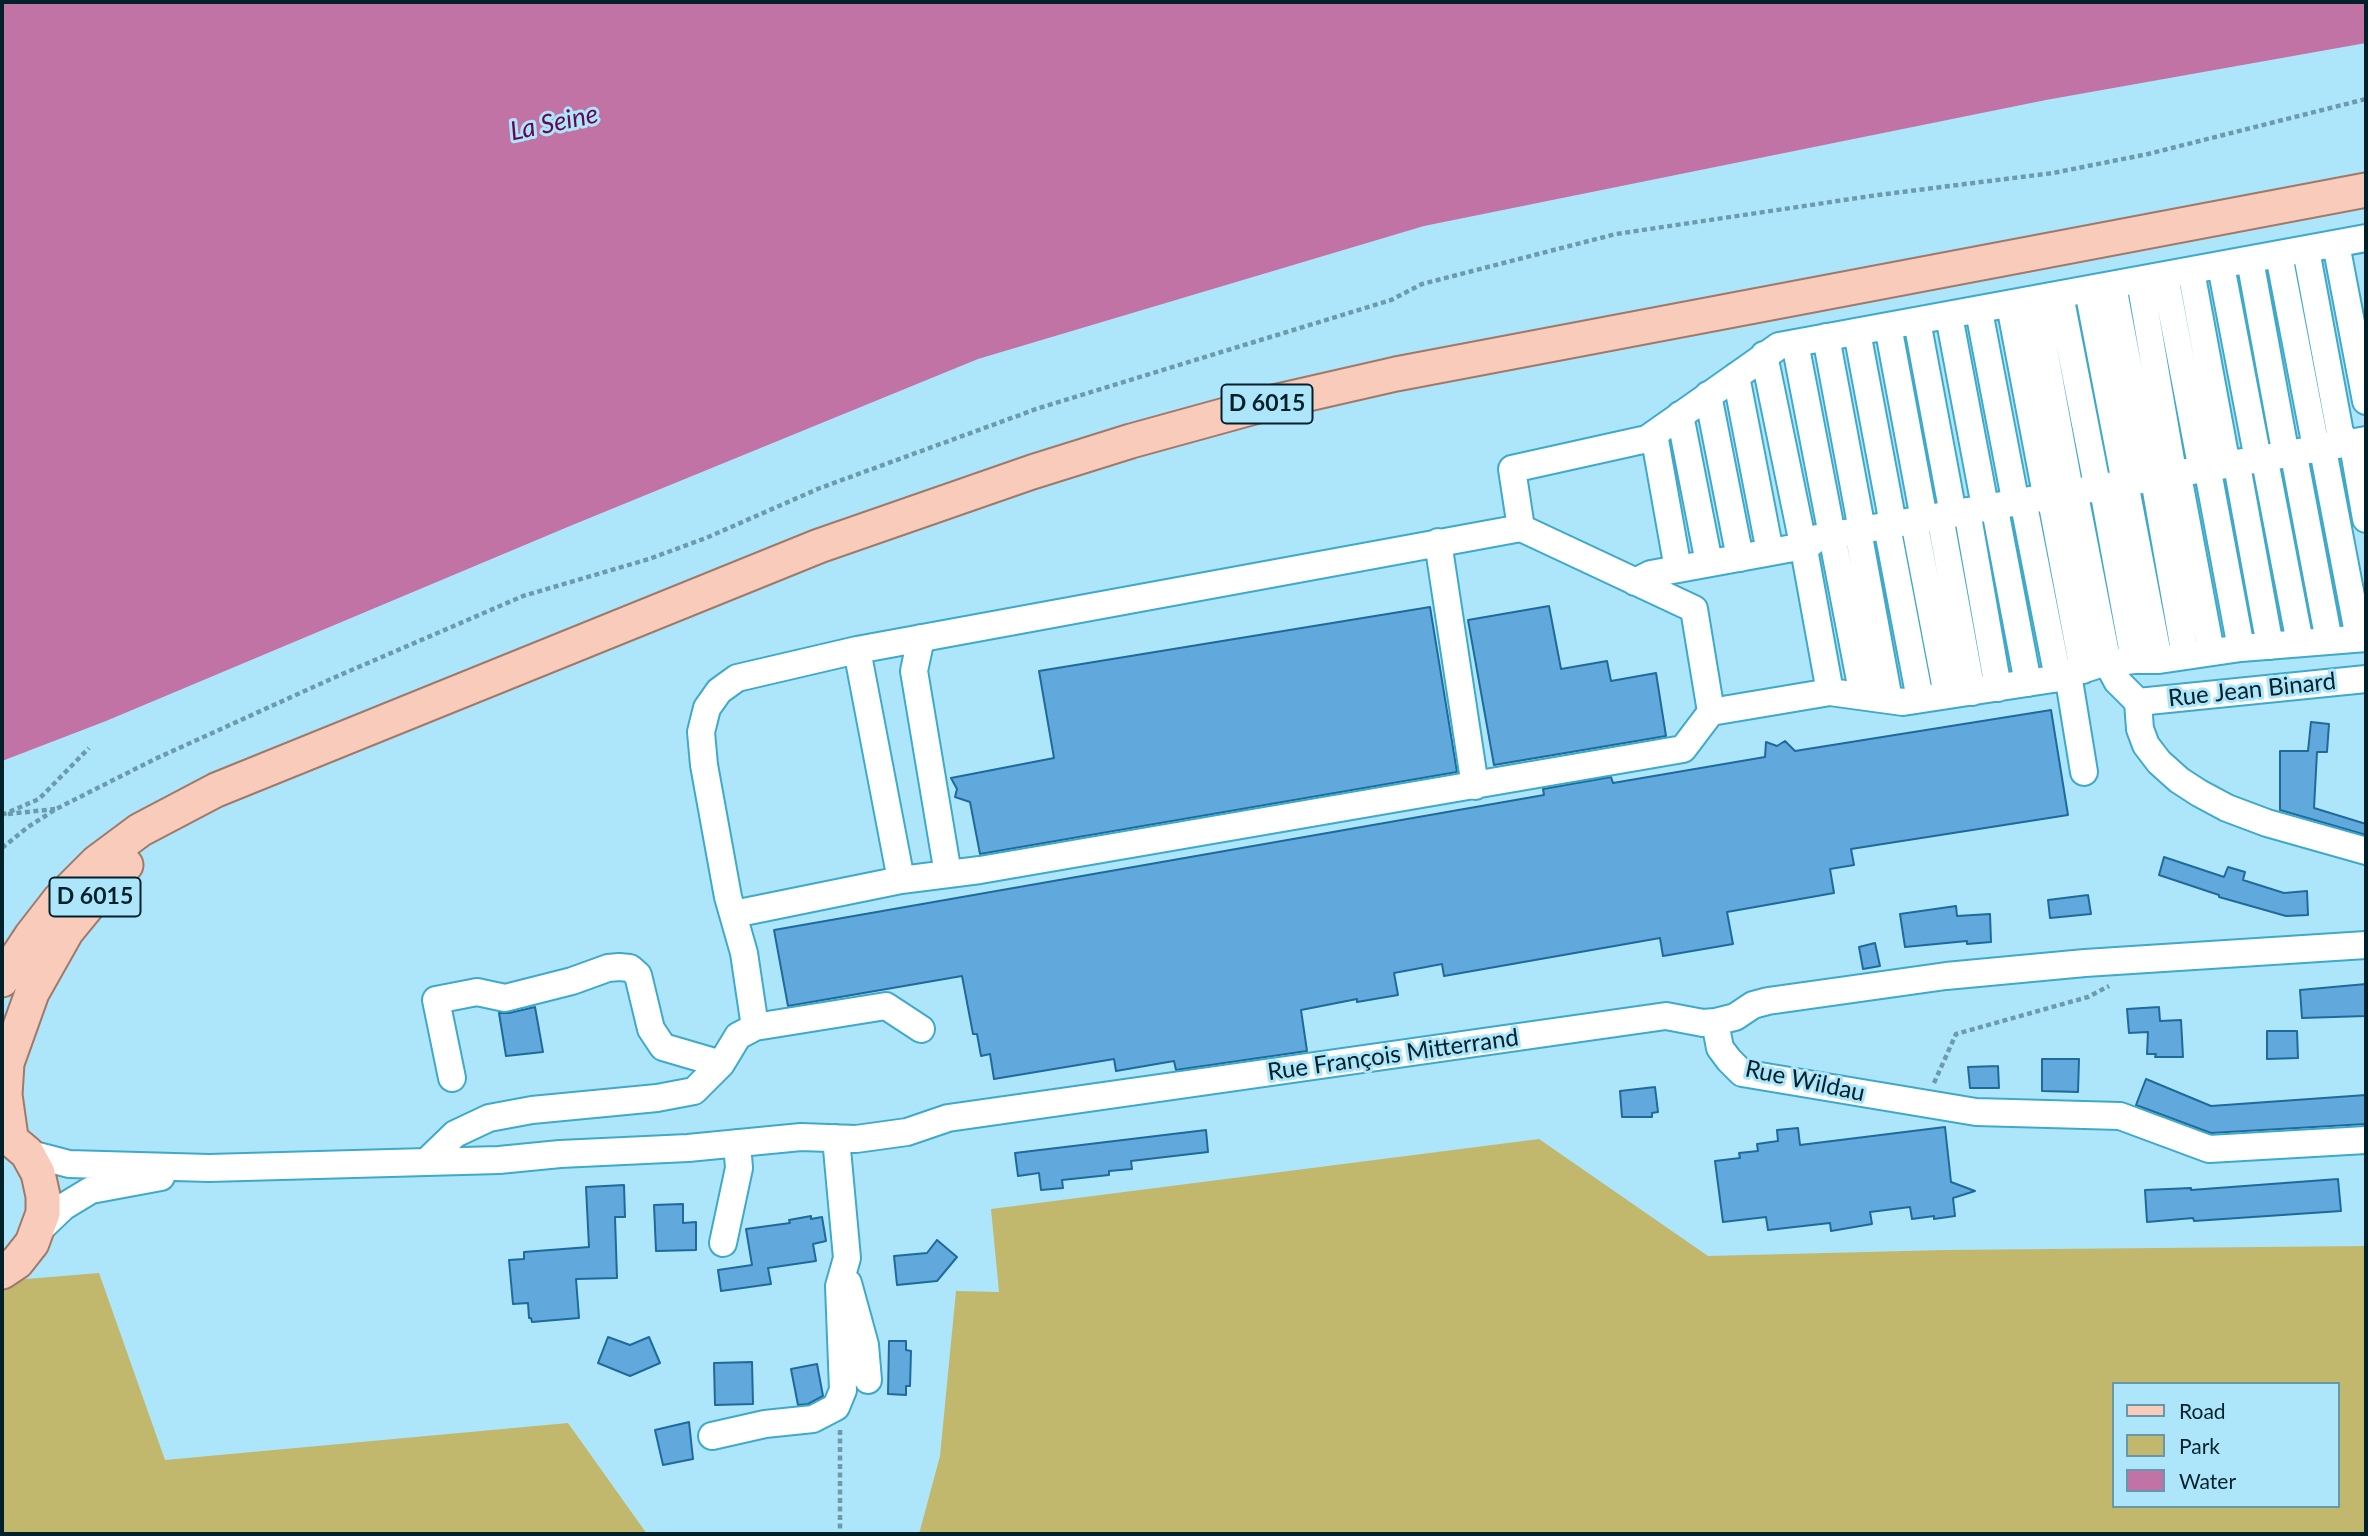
<!DOCTYPE html>
<meta charset="utf-8">
<style>
body{margin:0}
#map{position:relative;width:2368px;height:1536px;overflow:hidden;background:#ade6fa;font-family:Lato,sans-serif}
canvas{display:block}
.frame{position:absolute;inset:0;border:4px solid #00202a;pointer-events:none}
.legend{position:absolute;left:2112px;top:1382px;width:228px;height:126px;box-sizing:border-box;background:#ade6fa;border:2px solid #6897a7;margin:0;padding:9px 12px;list-style:none;font-size:21px;color:#00202a}
.legend li{display:flex;align-items:center;gap:14px;height:35px}
.legend b{width:35px;border:2px solid #6897a7}
</style>
<div id="map">
<canvas width="2368" height="1536"></canvas>
<div class="frame"></div>
<ul class="legend">
<li><b style="height:9px;background:#f8cbba"></b>Road</li>
<li><b style="height:19px;background:#c1b86d"></b>Park</li>
<li><b style="height:19px;background:#c273a5"></b>Water</li>
</ul>
</div>
<script>
const g = document.querySelector('canvas').getContext('2d');
g.lineJoin = 'round';
function fillPath(path, color) {
  g.fillStyle = color;
  g.fill(path, 'evenodd');
}
function poly(rows) {
  const path = new Path2D();
  for (const r of rows) {
    path.moveTo(r[0], r[1]);
    for (let i = 2; i < r.length; i += 2) path.lineTo(r[i], r[i + 1]);
  }
  return path;
}
function stroke(path, color, width, dash) {
  g.strokeStyle = color;
  g.lineWidth = width;
  g.lineCap = dash ? 'butt' : 'round';
  g.setLineDash(dash || []);
  g.stroke(path);
}
function write(font, color, halo, rows, align = 'center') {
  g.font = font + ' Lato,sans-serif';
  g.lineWidth = 6;
  g.setLineDash([]);
  g.textBaseline = 'middle';
  g.strokeStyle = halo;
  g.fillStyle = color;
  for (const [text, x, y, turn = 0] of rows) {
    g.save();
    g.translate(x, y);
    g.rotate((+turn || 0) * Math.PI / 180);
    g.textAlign = isNaN(turn) ? turn : align;
    if (halo) g.strokeText(text, 0, 0);
    g.fillText(text, 0, 0);
    g.restore();
  }
}
const green = poly([
 [1539,1139,1708,1256,1945,1250,2366,1246,2366,1534,919,1534,940,1456,956,1291,999,1292,991,1209],
 [2114,1384,2338,1384,2338,1506,2114,1506],
 [99,1273,165,1460,568,1423,647,1534,2,1534,2,1281]
]);
const water = poly([
 [2,2,2366,2,2366,43,2046,100,1424,226,978,359,570,526,106,721,2,761]
]);
const building = poly([
 [1549,606,1561,669,1607,661,1611,681,1656,673,1666,736,1494,765,1468,620,1549,606],
 [1430,607,1457,772,980,854,970,802,955,797,957,789,951,778,1054,758,1039,671,1430,607],
 [2051,710,2068,815,1851,849,1854,865,1830,869,1834,893,1727,912,1733,944,1663,956,1660,938,1444,976,1442,964,1394,973,1398,995,1357,1002,1357,999,1301,1010,1307,1051,1176,1070,1174,1061,1116,1071,1114,1059,994,1079,990,1054,981,1056,977,1034,973,1034,962,976,788,1006,774,930,1544,795,1543,789,1611,777,1613,783,1765,757,1766,742,1777,746,1785,741,1795,751,2051,710],
 [2311,722,2329,724,2327,752,2317,752,2314,808,2366,824,2366,835,2280,810,2280,751,2308,751,2311,722],
 [2164,857,2224,877,2228,867,2245,872,2243,880,2284,893,2307,891,2308,915,2286,916,2219,897,2219,895,2159,875,2164,857],
 [2088,895,2091,914,2050,918,2048,900,2088,895],
 [1956,906,1957,916,1990,914,1991,942,1967,944,1967,941,1905,947,1900,914,1956,906],
 [1875,943,1880,966,1863,969,1859,947,1875,943],
 [2366,984,2366,1016,2302,1018,2300,990,2366,984],
 [535,1007,543,1052,506,1056,499,1013,509,1013,535,1007],
 [2159,1007,2160,1021,2181,1020,2183,1057,2155,1057,2156,1054,2147,1054,2148,1032,2129,1033,2127,1009,2159,1007],
 [2267,1031,2297,1031,2298,1058,2267,1059,2267,1031],
 [2042,1059,2079,1059,2078,1092,2042,1091,2042,1059],
 [1998,1066,1999,1088,1970,1088,1968,1067,1998,1066],
 [2146,1079,2211,1106,2366,1095,2366,1124,2211,1133,2136,1105,2146,1079],
 [1655,1087,1658,1112,1652,1113,1652,1117,1622,1117,1620,1091,1655,1087],
 [1945,1127,1951,1182,1975,1191,1953,1198,1955,1216,1934,1219,1934,1216,1912,1219,1910,1207,1870,1212,1872,1224,1831,1231,1830,1223,1768,1230,1766,1217,1723,1222,1715,1161,1740,1158,1739,1153,1758,1151,1757,1144,1778,1141,1777,1130,1798,1128,1800,1145,1945,1127],
 [1206,1130,1208,1152,1131,1161,1132,1169,1109,1171,1109,1175,1062,1180,1063,1188,1041,1190,1039,1173,1018,1176,1015,1153,1206,1130],
 [2338,1179,2341,1211,2194,1221,2193,1218,2147,1222,2145,1190,2191,1188,2191,1190,2338,1179],
 [624,1185,625,1217,615,1217,617,1278,576,1279,579,1318,532,1322,531,1318,529,1318,528,1303,513,1304,509,1260,524,1259,524,1252,589,1247,586,1187,624,1185],
 [683,1204,683,1223,696,1222,696,1250,656,1251,654,1205,683,1204],
 [811,1216,811,1219,822,1217,826,1241,813,1244,816,1261,768,1268,771,1284,721,1291,718,1270,752,1265,746,1229,790,1223,789,1220,811,1216],
 [937,1240,957,1257,937,1281,897,1285,894,1256,927,1253,937,1240],
 [608,1337,630,1345,649,1337,660,1363,630,1376,598,1363,608,1337],
 [889,1341,906,1341,906,1350,911,1351,910,1386,906,1386,906,1395,888,1394,889,1341],
 [752,1362,753,1404,715,1405,714,1363,752,1362],
 [817,1364,823,1396,808,1404,798,1405,791,1369,817,1364],
 [689,1422,693,1459,663,1465,655,1430,689,1422]
]);
const path = poly([
 [8,814,55,809],
 [2,815,39,799,89,748],
 [2,848,28,827,56,809,155,759,331,679,523,596,649,559,706,538,820,488,1039,408,1391,300,1422,284,1616,234,1878,195,2053,173,2148,154,2366,99],
 [1934,1083,1956,1034,2088,997,2109,986],
 [840,1430,840,1534]
]);
const minor = poly([
 [2336,244,2366,401],
 [2306,250,2340,433,2354,451,2366,519],
 [2279,255,2314,437,2324,455,2359,638],
 [2250,260,2284,445,2295,461,2329,641],
 [2221,266,2256,449,2266,466,2300,643],
 [2191,271,2225,455,2238,471,2270,646],
 [2165,276,2200,460,2209,477,2241,648],
 [2140,281,2172,466,2179,481,2211,652],
 [2113,286,2148,470,2155,485,2185,656],
 [2088,290,2159,660],
 [2060,295,2096,480,2104,495,2134,660],
 [2035,300,2069,485,2076,500,2108,664,2117,681,2138,702],
 [2010,305,2045,489,2052,505,2083,670],
 [1979,311,2014,494,2025,510,2058,678],
 [1949,316,1984,501,1996,515,2028,683],
 [1917,321,1953,514],
 [1888,326,1924,519],
 [1857,332,1893,524],
 [1826,337,1862,530],
 [1795,343,1863,696],
 [1764,355,1804,549,1817,538,2366,440],
 [1736,376,1770,552],
 [1708,395,1740,558],
 [1680,415,1709,563],
 [1654,434,1678,569],
 [1967,511,1998,688],
 [1940,516,1972,692],
 [1914,521,1947,695],
 [1887,526,1920,699],
 [1521,528,1512,469,1647,439,1779,346,2366,238],
 [1858,531,1889,700],
 [1438,542,1475,786],
 [1635,582,1651,574,1793,548,1804,549,1830,692],
 [921,638,914,671,948,874],
 [2068,674,2084,772],
 [2138,702,2140,729,2146,745,2159,762,2179,780,2199,793,2227,808,2267,823,2366,851],
 [2138,702,2366,679],
 [1711,712,1830,692,1903,702,2053,679,2097,665,2134,660,2159,660,2241,648,2366,638],
 [734,914,901,880,980,870,1683,749,1711,712,1694,609,1521,528,857,650,901,880],
 [1715,1022,1720,1048,1729,1060,1742,1073,1976,1112,2120,1116,2209,1149,2366,1140],
 [755,1027,744,953,728,897,704,765,701,732,707,708,719,691,737,678,857,650],
 [452,1078,436,1000,477,992,505,998,572,981,608,968,619,967,630,968,638,975,651,1029,663,1047,721,1064],
 [27,1153,69,1164,209,1168,499,1160,560,1154,688,1148,801,1137,856,1139,907,1132,948,1118,1666,1016,1703,1023,1715,1022,1735,1017,1753,1005,1768,1001,1946,976,2085,963,2366,945],
 [426,1162,455,1134,489,1118,532,1110,657,1098,694,1091,721,1064,738,1036,755,1027,886,1006,921,1029],
 [38,1231,63,1207,91,1190,161,1177],
 [723,1243,739,1168,737,1143],
 [848,1283,865,1345,868,1380],
 [712,1436,765,1424,813,1419,836,1407,843,1390,839,1286,847,1258,836,1138]
]);
const major = poly([
 [2,980,31,936,59,900,97,862,140,830,216,790,819,546,1032,472,1131,441,1269,403,1396,374,2366,190],
 [2,1132,27,1153,38,1173,43,1196,43,1213,32,1243,17,1262,2,1272],
 [11,1137,5,1095,7,1063,32,993,67,931,108,881,126,865]
]);
const shields = [
 [1267,404,91],
 [95,897,91]
];
const shieldNames = [
 ["D 6015",1267,404],
 ["D 6015",95,897]
];
const streetNames = [
 ["Rue Jean Binard",2252,690,-6],
 ["Rue François Mitterrand",1393,1055,-8],
 ["Rue Wildau",1805,1081,12]
];
const waterNames = [
 ["La Seine",554,123,-12]
];
fillPath(green, '#c1b86d');
fillPath(water, '#c273a5');
fillPath(building, '#61a9dd');
stroke(building, '#1d6a9b', 2);
stroke(minor, '#3fa9ca', 30);
stroke(major, '#9f796a', 37);
stroke(path, '#6c9cac', 4.5, [5, 3.5]);
stroke(minor, '#fff', 26);
stroke(major, '#f8cbba', 33);
for (const [x, y, w] of shields) {
  const box = new Path2D();
  box.roundRect(x - w / 2, y - 19.5, w, 39, 5);
  g.fillStyle = '#ade6fa';
  g.fill(box);
  stroke(box, '#00202a', 2);
}
write('bold 23px', '#00202a', null, shieldNames);
write('24px', '#00202a', '#ade6fa', streetNames);
write('italic 26px', '#690450', '#ade6fa', waterNames);
</script>
